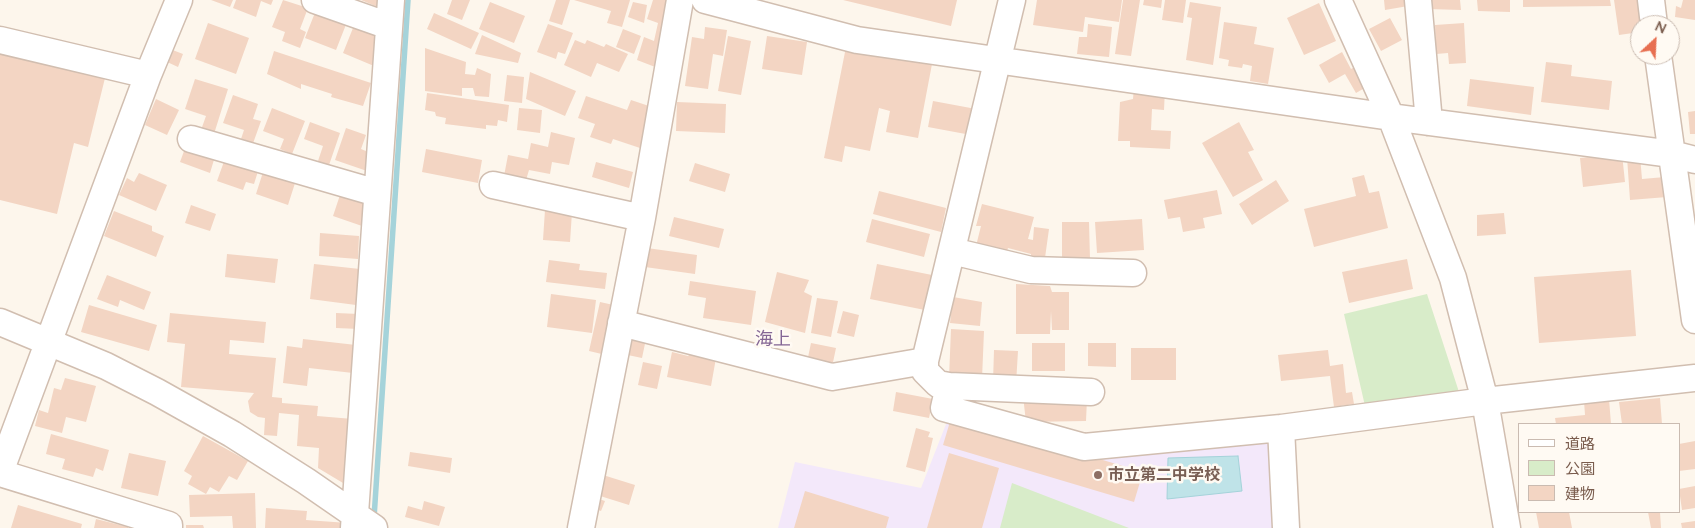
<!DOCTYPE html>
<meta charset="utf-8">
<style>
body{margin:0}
#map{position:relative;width:1695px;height:528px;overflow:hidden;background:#fdf6ec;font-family:Lato,"Noto Sans JP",sans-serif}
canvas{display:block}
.legend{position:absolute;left:1518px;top:423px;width:162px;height:90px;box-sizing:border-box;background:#fffaf3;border:1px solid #cabbb1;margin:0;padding:6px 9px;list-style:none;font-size:15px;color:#7a5c4d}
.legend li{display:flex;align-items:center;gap:10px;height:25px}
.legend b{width:25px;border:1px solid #cabbb1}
.north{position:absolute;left:1630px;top:15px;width:50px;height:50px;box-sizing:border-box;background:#fffaf3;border:1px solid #cabbb1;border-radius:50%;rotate:25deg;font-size:14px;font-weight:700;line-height:20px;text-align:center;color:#7a5c4d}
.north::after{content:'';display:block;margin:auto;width:18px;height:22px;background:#e76f51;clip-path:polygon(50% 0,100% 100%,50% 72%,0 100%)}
</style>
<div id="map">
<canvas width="1695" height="528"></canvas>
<ul class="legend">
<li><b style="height:6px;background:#fff"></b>道路</li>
<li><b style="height:14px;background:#d8ecc9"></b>公園</li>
<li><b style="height:14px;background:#f3d5c3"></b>建物</li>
</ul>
<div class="north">N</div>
</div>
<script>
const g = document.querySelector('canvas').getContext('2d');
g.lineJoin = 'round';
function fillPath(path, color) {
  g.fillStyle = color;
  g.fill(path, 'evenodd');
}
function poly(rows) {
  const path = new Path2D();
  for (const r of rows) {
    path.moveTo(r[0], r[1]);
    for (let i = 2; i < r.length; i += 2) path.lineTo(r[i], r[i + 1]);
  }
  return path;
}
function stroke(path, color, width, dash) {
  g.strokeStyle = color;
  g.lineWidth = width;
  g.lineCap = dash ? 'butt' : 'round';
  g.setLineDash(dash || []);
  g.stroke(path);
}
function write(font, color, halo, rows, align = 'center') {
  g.font = font + ' Lato,"Noto Sans JP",sans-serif';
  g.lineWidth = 5;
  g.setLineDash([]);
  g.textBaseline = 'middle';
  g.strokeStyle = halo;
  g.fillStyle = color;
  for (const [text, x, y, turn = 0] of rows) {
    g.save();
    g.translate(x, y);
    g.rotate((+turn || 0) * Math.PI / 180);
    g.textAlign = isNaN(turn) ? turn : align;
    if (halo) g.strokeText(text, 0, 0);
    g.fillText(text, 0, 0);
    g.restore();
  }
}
const education = poly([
 [950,414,1022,435,1268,431,1272,528,778,528,795,462,921,488]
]);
const green = poly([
 [1427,294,1459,392,1365,406,1344,314],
 [1012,483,1129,528,1000,528]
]);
const water = poly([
 [1238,456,1242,491,1167,499,1168,458,1238,456]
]);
const stream = poly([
 [374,518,408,0]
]);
const building = poly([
 [211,0,233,0,230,7],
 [236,0,273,0,271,5,261,1,256,17,233,8],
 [283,0,308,8,300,29,306,32,300,48,282,41,285,32,272,27],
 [361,0,381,0,378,7],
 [452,0,470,0,462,20,447,14],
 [556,0,570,0,562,25,549,21],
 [574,0,630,0,622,27,607,23,611,11],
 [653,0,669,0,663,70,637,60,644,37,654,41,658,23,647,19],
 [843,0,957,0,951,26],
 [1037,0,1122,0,1119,22,1085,17,1083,32,1033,25],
 [1123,0,1140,0,1131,56,1115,54],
 [1144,0,1162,0,1161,8,1143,5],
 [1165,0,1186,0,1183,23,1162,20],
 [1384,0,1414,0,1414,5,1385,10],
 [1428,0,1460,0,1461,10,1428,9],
 [1477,0,1510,0,1510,12,1478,11],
 [1523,0,1610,0,1611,6,1523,7],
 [1614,0,1642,0,1646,25,1640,25,1640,32,1619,35],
 [1683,0,1695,0,1695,20,1675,17,1676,6,1681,8],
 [490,2,525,16,514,43,479,29],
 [633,2,647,5,644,23,628,17],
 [1190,2,1221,7,1213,65,1186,60,1192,18,1187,17],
 [1319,3,1336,41,1304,55,1287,18],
 [316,10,347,22,336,50,305,38],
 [434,13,479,33,471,49,427,29],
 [1390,18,1402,40,1381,51,1369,29],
 [1224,22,1257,27,1254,44,1274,48,1268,84,1250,81,1252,66,1243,64,1242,68,1228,66,1229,60,1219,58],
 [208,23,249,38,236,74,195,59],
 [355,23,381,34,374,66,343,53],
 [1464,23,1466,63,1449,64,1448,53,1436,54,1435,25],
 [548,24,573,33,565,54,558,52,556,59,537,52],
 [1088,24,1112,27,1109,57,1077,54,1079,37,1087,37],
 [705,27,727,30,723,56,713,54,708,89,685,86,692,37,704,39],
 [623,29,641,36,634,54,616,47],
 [482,35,521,53,518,63,475,54],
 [728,36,751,41,741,95,718,91],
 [767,36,807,42,802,75,762,69],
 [575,40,585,44,587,40,604,47,606,44,628,54,619,72,597,63,591,77,564,65],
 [846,47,932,64,918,138,886,132,890,111,879,108,870,151,845,146,842,162,824,158],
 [425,48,466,62,465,74,475,75,477,68,491,74,489,97,475,96,473,88,462,88,462,96,425,91],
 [170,49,183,54,178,67,165,61],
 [0,51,105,78,88,147,74,143,57,214,0,200],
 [274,51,371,83,363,106,331,97,332,94,301,84,301,89,267,74],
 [1342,52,1351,69,1356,66,1368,86,1356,93,1345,74,1329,83,1319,65],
 [1546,62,1572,65,1571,76,1612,81,1609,110,1541,102],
 [530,72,576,91,565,116,526,99],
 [507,75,524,77,522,103,504,101],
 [195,79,228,89,214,134,201,130,206,116,185,109],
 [1470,79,1534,87,1531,115,1467,106],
 [1134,87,1165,89,1164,110,1152,109,1151,130,1171,131,1170,149,1130,147,1130,141,1118,141,1120,102,1133,99],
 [427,93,509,105,507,122,498,120,497,126,486,125,486,129,445,124,446,118,436,116,435,112,425,110],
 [233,95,258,104,253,119,261,121,251,149,239,145,244,130,223,123],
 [586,96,627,110,631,100,649,106,646,115,654,117,649,151,613,139,611,144,590,137,595,124,578,118],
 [156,99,179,110,167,135,145,125],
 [933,101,976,109,971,135,928,127],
 [677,102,726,104,725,133,676,131],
 [272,108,305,121,292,154,280,149,284,139,263,131],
 [519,108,542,110,540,133,517,130],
 [1695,111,1695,134,1690,134,1688,112],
 [310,122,340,133,328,168,317,164,323,146,304,139],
 [1239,122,1254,150,1248,152,1263,180,1233,197,1202,143],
 [346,128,366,135,361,149,373,154,367,171,335,160],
 [551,132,575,138,569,165,552,162,550,174,529,170,526,180,504,176,508,155,528,159,531,143,548,147],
 [187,143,216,153,210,173,180,162],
 [426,149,482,160,478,183,422,172],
 [1622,154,1625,182,1583,187,1580,158],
 [226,156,259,168,254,184,246,182,243,190,217,181],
 [1640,156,1642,179,1665,177,1667,197,1630,200,1627,157],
 [596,162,633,172,629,188,592,177],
 [695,163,730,174,725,192,689,181],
 [264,169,296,180,288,205,256,194],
 [139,173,167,185,156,211,119,195,127,178,134,182],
 [1364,175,1369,193,1379,191,1388,228,1314,247,1304,209,1356,196,1352,178],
 [1276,180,1289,201,1252,225,1239,204],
 [1217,190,1222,214,1203,218,1205,228,1183,232,1180,217,1168,219,1164,200],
 [879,191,946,208,941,232,873,214],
 [341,192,370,201,362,226,333,216],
 [982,204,1034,217,1028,239,1033,240,1034,227,1049,229,1044,265,1030,263,1031,254,1008,248,1006,254,976,246,981,226,976,226],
 [191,205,216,214,210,231,185,223],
 [545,210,572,212,570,242,543,240],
 [114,211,152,226,152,231,164,236,156,257,104,236],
 [1504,213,1506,234,1477,236,1477,215],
 [674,217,724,229,719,248,669,236],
 [872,219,930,234,924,257,866,242],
 [1142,219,1144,250,1097,253,1095,222],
 [1062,222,1089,222,1090,259,1062,259],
 [320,233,359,236,358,259,319,256],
 [647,248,697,255,695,274,645,267],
 [227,254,278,259,275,283,225,277],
 [1407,259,1413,289,1349,303,1342,272],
 [549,260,580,264,579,270,607,273,605,289,546,282],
 [314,264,360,269,356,305,310,299],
 [877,264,937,276,930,311,870,299],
 [1631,270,1636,336,1539,343,1534,277],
 [777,272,809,280,804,292,812,296,805,333,765,322],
 [107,275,151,292,144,310,120,300,118,307,97,299],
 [690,281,756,291,751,325,703,318,706,298,688,295],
 [1016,284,1050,286,1052,292,1069,292,1069,330,1052,330,1051,311,1050,334,1016,334],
 [551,294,596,300,592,333,547,327],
 [953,297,982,302,980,326,950,323],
 [817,298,838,301,831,337,811,333],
 [600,302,618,306,606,355,589,351],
 [89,305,157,325,149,351,81,332],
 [843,311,859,315,854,337,837,333],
 [170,313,266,322,264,343,230,340,229,354,276,358,272,397,282,398,282,403,318,406,317,416,353,419,348,486,318,468,319,448,297,446,299,415,279,413,277,436,264,435,265,418,258,417,250,412,248,401,254,393,181,387,185,344,167,342],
 [336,313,359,314,359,329,336,328],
 [951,329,984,331,982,379,949,378],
 [627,335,646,339,642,358,623,354],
 [303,339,356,345,353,373,309,368,307,386,283,383,287,346,302,348],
 [811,343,836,348,832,367,807,362],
 [1032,343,1065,343,1065,371,1032,371],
 [1088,343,1116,343,1116,367,1088,366],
 [1131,348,1176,348,1176,380,1131,380],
 [994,350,1018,351,1016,384,993,382],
 [1328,350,1330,366,1343,364,1346,393,1352,392,1354,404,1334,407,1330,376,1281,381,1278,355],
 [672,352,688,356,691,353,716,358,711,386,667,377],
 [643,362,662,366,657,389,638,385],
 [65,378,96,386,86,422,66,417,62,433,35,426,39,410,48,413,54,388,61,390],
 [896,392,933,399,929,418,893,411],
 [1023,396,1087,399,1086,421,1026,422],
 [1660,398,1662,424,1622,424,1619,402],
 [1609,399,1611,424,1556,424,1555,418,1585,415,1584,401],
 [952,415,1143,472,1134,502,943,445],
 [916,428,930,432,928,437,933,438,925,472,906,467],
 [51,434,109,450,103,471,96,468,93,477,62,469,65,459,46,454],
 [203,436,248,461,237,480,229,476,219,492,210,487,206,494,188,484,192,476,184,471],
 [1695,441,1695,469,1679,471,1679,444],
 [410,452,452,458,450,473,408,466],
 [129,453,166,461,158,496,121,488],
 [949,453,999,468,982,528,927,528],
 [603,475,635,485,629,505,597,495],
 [1695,486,1695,508,1682,510,1679,489],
 [805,491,889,517,886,528,794,528],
 [255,493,256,528,233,528,232,516,190,517,189,495],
 [596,498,605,501,601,511,593,508],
 [424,501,445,507,439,526,405,517,408,506,422,510],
 [18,505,82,524,81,528,11,528],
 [266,508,307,511,306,520,348,523,348,528,265,528],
 [1536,512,1569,512,1572,528,1539,528],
 [1648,512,1660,512,1661,528,1651,528],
 [96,519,128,527,128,528,94,528],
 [1695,521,1695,528,1682,528,1681,523],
 [186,525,203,525,204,528,186,528]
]);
const minor = poly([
 [315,0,389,26],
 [705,0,857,40,1391,117,1672,154,1695,160],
 [1012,0,925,361,925,371,938,384,949,386,944,408,1084,447,1281,428,1485,401,1695,378],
 [1338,0,1391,117,1453,278,1485,401,1507,528],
 [1418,0,1429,122],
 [1651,0,1654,25],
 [0,40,148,75],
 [1658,55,1695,320],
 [191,139,377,193],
 [493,185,642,218],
 [952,251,1031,270,1133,273],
 [0,322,106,366,157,392,232,434,306,481,374,528],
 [621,323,832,377,925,361],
 [949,386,1091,392],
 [1281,428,1286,528],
 [0,472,148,75,179,0],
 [0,473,169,525,169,528],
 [354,528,391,0],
 [581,528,642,218,680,0]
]);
const markers = [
 [1098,475,5,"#8d6e63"]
];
const educationNames = [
 ["市立第二中学校",1108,475]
];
const neighbourhoodNames = [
 ["海上",773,339]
];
fillPath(education, '#f3e8fa');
fillPath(green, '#d8ecc9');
fillPath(water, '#bfe3e8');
stroke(water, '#a5d3da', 1);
stroke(stream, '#a5d3da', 5.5);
fillPath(building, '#f3d5c3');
stroke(minor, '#d1beb0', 29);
stroke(minor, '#fff', 26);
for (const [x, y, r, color] of markers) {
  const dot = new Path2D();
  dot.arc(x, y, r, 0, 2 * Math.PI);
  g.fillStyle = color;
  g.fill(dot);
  stroke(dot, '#fffaf3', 2);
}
write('bold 16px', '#785e54', '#fffaf3', educationNames, 'left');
write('18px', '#846695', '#fffaf3', neighbourhoodNames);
</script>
